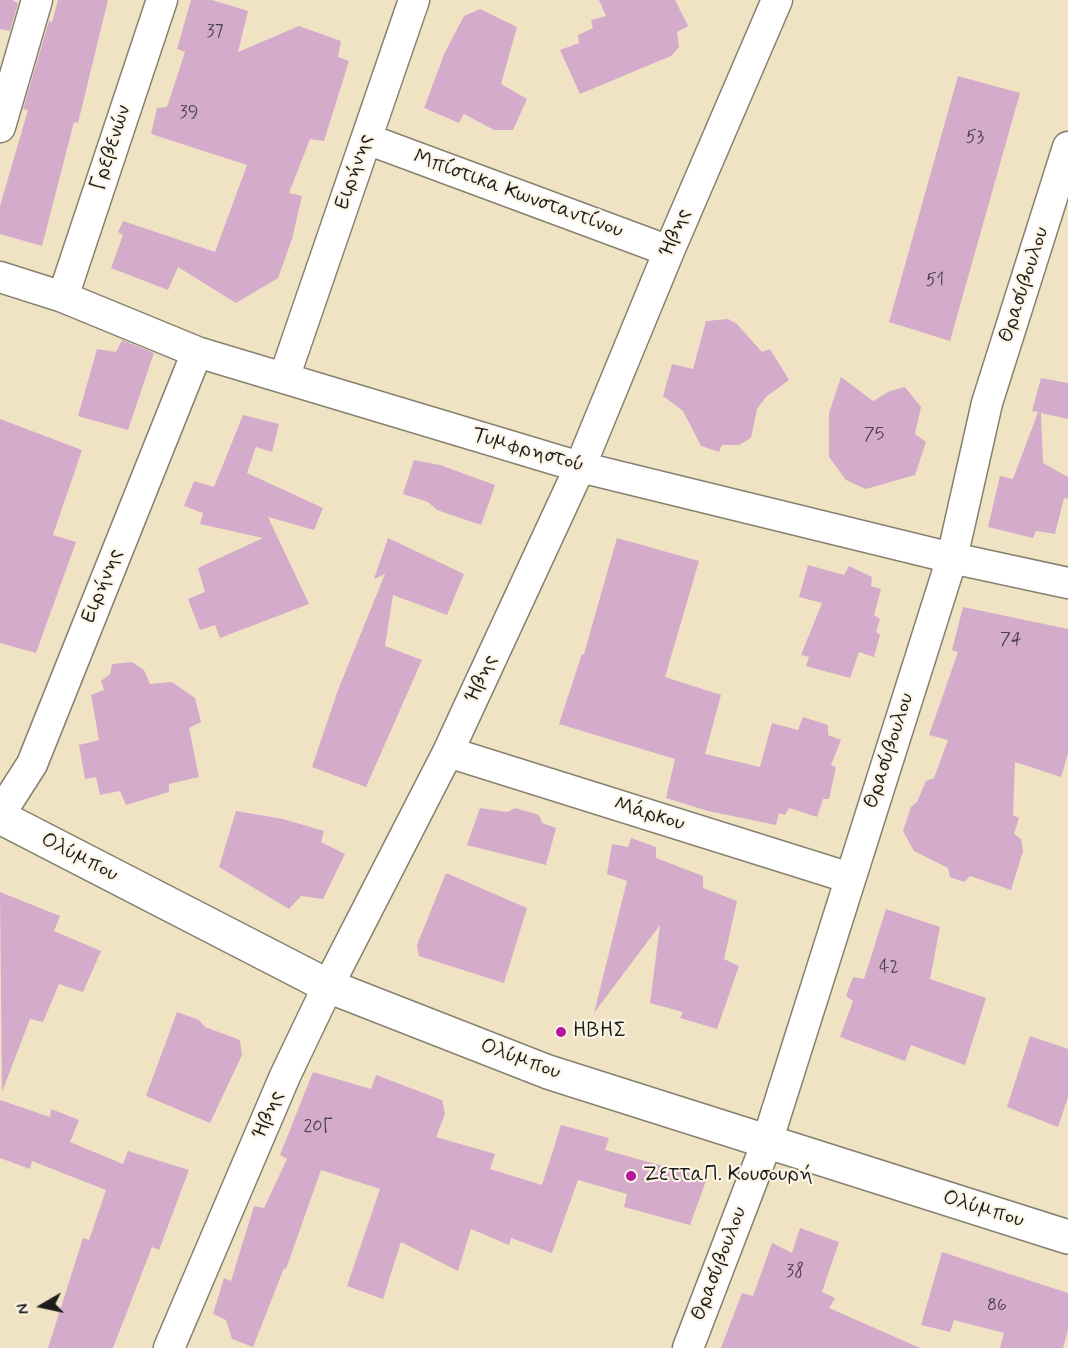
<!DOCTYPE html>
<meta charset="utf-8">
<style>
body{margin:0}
#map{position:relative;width:1068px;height:1348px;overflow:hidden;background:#f0e3c3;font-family:Mynerve,sans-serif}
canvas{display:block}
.north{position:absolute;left:12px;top:1276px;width:60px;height:60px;-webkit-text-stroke:4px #fcf5e5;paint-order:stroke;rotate:261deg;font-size:16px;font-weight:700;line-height:24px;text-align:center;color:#1c1c1c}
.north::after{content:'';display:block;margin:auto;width:21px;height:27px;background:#1c1c1c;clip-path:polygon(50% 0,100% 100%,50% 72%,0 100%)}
</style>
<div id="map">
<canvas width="1068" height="1348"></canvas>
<div class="north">N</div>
</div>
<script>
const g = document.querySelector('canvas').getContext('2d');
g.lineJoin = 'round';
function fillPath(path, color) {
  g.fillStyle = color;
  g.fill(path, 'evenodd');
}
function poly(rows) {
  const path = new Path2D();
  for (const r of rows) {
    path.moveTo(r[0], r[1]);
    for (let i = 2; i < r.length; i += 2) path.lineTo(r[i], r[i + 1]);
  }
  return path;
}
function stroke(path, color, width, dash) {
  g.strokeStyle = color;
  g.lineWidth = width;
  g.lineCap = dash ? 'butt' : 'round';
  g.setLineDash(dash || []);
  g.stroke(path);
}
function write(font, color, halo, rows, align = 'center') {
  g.font = font + ' Mynerve,sans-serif';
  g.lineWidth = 4.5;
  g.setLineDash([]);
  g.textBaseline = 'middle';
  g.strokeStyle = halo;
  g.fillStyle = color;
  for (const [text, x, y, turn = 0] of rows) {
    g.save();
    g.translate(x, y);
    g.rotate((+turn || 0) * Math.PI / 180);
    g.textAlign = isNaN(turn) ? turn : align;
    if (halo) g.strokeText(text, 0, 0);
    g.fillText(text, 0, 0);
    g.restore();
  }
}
const building = poly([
 [0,0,12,0,18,3,10,31,0,29],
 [58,0,108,0,78,123,74,122,42,246,0,234,0,206,28,110,23,109,49,21,52,22],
 [191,0,212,0,248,11,238,52,299,26,341,41,338,57,349,61,324,141,310,139,289,193,302,196,292,239,278,278,236,303,178,267,168,290,111,268,123,235,118,232,123,221,215,252,247,165,151,134,157,108,167,107,185,52,177,49],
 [599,0,675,0,688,26,677,32,679,47,671,56,580,94,560,50,579,43,578,35,593,28,591,20,606,16],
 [480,9,517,27,501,84,527,99,513,130,494,130,464,114,459,123,424,108,445,52,464,16],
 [958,76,1020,93,950,341,889,322],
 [728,319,737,324,762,352,770,349,789,380,766,397,757,409,751,438,739,445,722,445,719,452,701,446,683,411,663,396,672,364,693,369,706,321],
 [122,340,154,353,128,430,78,416,97,349,116,352],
 [841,377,873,401,890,391,905,387,921,407,915,434,926,442,915,475,866,489,846,480,829,457,829,413],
 [1041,378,1068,383,1068,419,1041,413,1043,463,1068,477,1068,499,1064,498,1055,534,1036,531,1033,538,988,527,1000,476,1013,479,1038,412,1032,411],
 [243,415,279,424,272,452,256,447,247,473,323,508,314,530,268,517,309,604,220,638,215,625,200,630,188,599,205,592,198,568,263,538,200,524,203,513,184,506,194,481,214,487],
 [0,419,82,450,53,535,76,542,36,653,0,643],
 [414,460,440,465,495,485,481,525,437,510,428,502,403,494],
 [388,538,464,574,447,615,393,595,385,646,422,660,366,787,312,767,338,690,385,574,374,579],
 [617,538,699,561,665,677,721,695,705,754,760,767,772,723,798,730,803,717,828,725,828,735,841,740,831,765,836,767,829,799,823,799,817,817,789,808,785,815,779,813,776,825,708,811,666,798,675,759,559,724,582,654,584,654],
 [808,565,844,575,849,566,872,577,871,586,881,589,874,615,880,619,876,632,880,635,874,657,859,652,850,678,806,666,809,657,801,655,822,603,799,597],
 [963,607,1068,629,1068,754,1061,777,1015,762,1013,815,1019,818,1014,834,1021,839,1023,851,1011,890,970,876,964,882,950,877,948,868,914,851,903,831,911,807,917,802,926,781,934,778,948,740,929,735,958,652,952,650],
 [132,662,144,670,150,684,172,682,195,698,201,722,189,728,199,777,169,784,169,792,126,805,120,791,100,795,96,777,85,779,79,745,99,740,91,695,104,690,101,681,110,674,112,664],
 [480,808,507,812,515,808,539,815,542,823,556,828,546,865,467,845],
 [236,811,283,819,324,831,321,842,345,854,323,899,301,896,289,909,219,867],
 [631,838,656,847,656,858,703,876,703,888,737,901,724,959,739,966,717,1029,680,1018,683,1012,650,1003,660,925,594,1013,627,881,607,874,612,844,628,847],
 [446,873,527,908,504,983,419,956,417,945],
 [0,892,60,916,54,931,101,951,83,992,59,984,43,1022,30,1019,2,1092],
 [886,909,940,927,930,979,986,998,965,1065,911,1045,905,1061,840,1037,853,1001,846,996,853,977,864,979],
 [177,1012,199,1020,205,1027,240,1040,242,1055,210,1123,146,1096],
 [1030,1036,1068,1049,1068,1097,1058,1127,1007,1107],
 [313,1072,371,1089,376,1075,442,1100,445,1114,436,1137,495,1154,490,1169,542,1185,561,1125,609,1138,605,1150,707,1178,690,1225,624,1207,627,1194,578,1180,552,1253,511,1238,509,1245,471,1229,458,1271,401,1242,383,1299,347,1286,380,1189,321,1170,286,1269,284,1268,253,1347,232,1339,226,1320,213,1314,224,1278,231,1281,254,1206,264,1208,287,1159,280,1155],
 [0,1100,50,1117,51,1109,79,1120,70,1142,123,1164,128,1151,189,1170,159,1250,152,1247,113,1348,48,1348,83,1238,89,1240,106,1190,32,1161,30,1169,0,1158],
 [800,1228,839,1242,822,1292,835,1298,829,1308,920,1348,721,1348,742,1293,753,1296,772,1243,792,1253],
 [942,1252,1068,1293,1068,1330,1063,1348,1000,1348,1004,1333,954,1320,950,1332,921,1325]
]);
const minor = poly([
 [0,127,37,0],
 [367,139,669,251],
 [0,277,63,297,197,352,580,467,952,558,1068,583],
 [63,297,162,0],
 [284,378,414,0],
 [448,752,850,878],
 [0,814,32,764,197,352],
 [169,1348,285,1076,328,986,448,752,580,467,669,251,777,0],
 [688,1348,767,1142,952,558,987,403,1068,147]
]);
const tertiary = poly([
 [0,817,328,986,548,1072,1068,1237]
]);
const markers = [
 [561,1032,6,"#b5179e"],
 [631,1176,6,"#b5179e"]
];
const numberNames = [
 ["37",215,32],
 ["39",189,113],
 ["53",975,138],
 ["51",935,281],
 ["75",874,435],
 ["74",1011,640],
 ["42",889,968],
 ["20Γ",318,1127],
 ["38",795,1272],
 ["86",997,1306]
];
const streetNames = [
 ["Γρεβενών",112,148,-72],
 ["Ειρήνης",355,172,-71],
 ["Mπίστικα Κωνσταντίνου",518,195,20],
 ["Ήβης",676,233,-67],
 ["Θρασύβουλου",1025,285,-72],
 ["Τυμφρηστού",528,451,16],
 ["Ειρήνης",103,586,-68],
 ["Ήβης",482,679,-65],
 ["Θρασύβουλου",890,751,-72],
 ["Μάρκου",649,815,17],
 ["Ολύμπου",79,858,27],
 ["Ολύμπου",520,1060,20],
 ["Ήβης",269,1115,-67],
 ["Ολύμπου",983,1210,17],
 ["Θρασύβουλου",720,1264,-69]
];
const poiNames = [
 ["ΗΒΗΣ",573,1032],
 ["ΖετταΠ. Κουσουρή",643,1176]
];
fillPath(building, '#d4abca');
stroke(minor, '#868070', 33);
stroke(tertiary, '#868070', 36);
stroke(minor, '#fff', 30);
stroke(tertiary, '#fff', 33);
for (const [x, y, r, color] of markers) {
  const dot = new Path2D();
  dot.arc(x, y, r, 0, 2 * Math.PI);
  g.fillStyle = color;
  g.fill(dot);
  stroke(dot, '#fcf5e5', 2);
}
write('18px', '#4a4048', null, numberNames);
write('21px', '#1c1c1c', '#fcf5e5', streetNames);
write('21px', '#1c1c1c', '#fcf5e5', poiNames, 'left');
</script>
